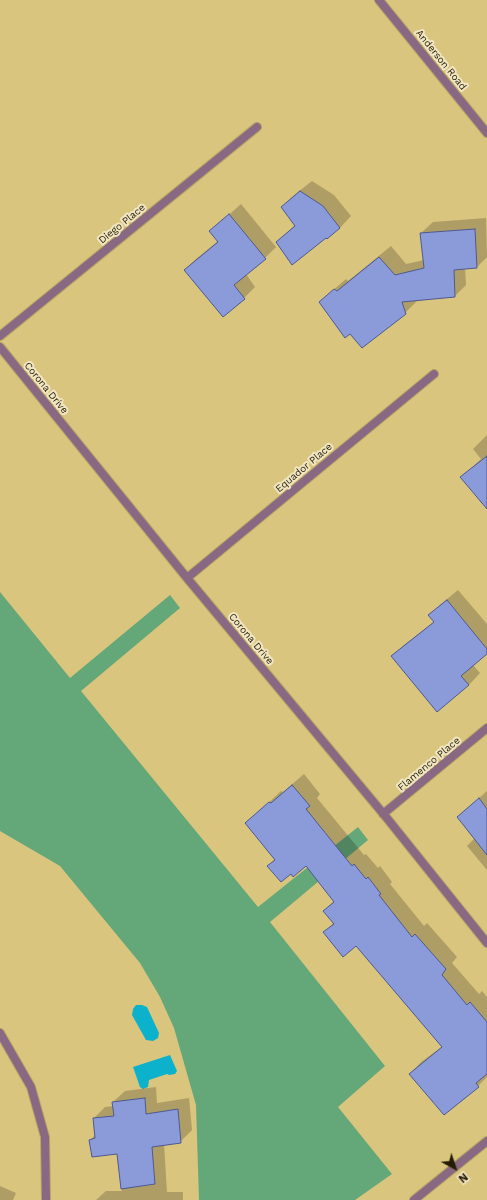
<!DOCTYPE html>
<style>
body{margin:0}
#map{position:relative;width:487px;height:1200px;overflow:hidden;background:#dac57e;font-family:"Work Sans",sans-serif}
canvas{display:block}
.north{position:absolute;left:435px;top:1148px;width:40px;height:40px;-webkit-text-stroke:3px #f1e6c4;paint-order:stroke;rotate:140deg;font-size:11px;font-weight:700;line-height:16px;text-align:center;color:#241c00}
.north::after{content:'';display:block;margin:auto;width:14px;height:18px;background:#241c00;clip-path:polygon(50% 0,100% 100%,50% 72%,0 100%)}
</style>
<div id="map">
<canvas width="487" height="1200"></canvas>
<div class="north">N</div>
</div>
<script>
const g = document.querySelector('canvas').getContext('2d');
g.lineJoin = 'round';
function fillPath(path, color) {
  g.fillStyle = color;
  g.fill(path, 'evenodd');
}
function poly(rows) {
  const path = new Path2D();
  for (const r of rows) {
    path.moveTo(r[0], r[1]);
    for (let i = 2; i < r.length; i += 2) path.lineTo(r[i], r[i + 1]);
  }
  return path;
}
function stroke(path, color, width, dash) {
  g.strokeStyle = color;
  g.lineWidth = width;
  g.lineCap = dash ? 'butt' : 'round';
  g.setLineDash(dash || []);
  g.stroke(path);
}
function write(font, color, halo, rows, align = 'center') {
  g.font = font + ' "Work Sans",sans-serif';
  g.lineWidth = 4;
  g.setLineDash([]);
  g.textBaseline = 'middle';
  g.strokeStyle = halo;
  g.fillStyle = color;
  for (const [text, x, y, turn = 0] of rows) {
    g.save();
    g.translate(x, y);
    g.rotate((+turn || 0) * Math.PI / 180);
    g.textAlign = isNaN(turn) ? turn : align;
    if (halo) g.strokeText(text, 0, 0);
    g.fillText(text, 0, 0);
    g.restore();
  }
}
const green = poly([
 [0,592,70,678,170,595,180,608,81,691,258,907,358,827,368,840,270,922,385,1066,338,1107,392,1174,355,1200,199,1200,196,1105,174,1028,160,997,140,963,60,866,0,831]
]);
const water = poly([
 [136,1005,142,1005,147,1007,159,1033,158,1038,153,1041,146,1040,132,1015,133,1009],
 [170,1055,177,1071,175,1074,169,1075,167,1074,149,1080,148,1087,143,1089,140,1087,133,1067]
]);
const shadow = poly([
 [312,181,334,195,351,216,340,228,326,237,277,242,295,225,282,207,293,196],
 [241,204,276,247,265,258,246,274,255,287,244,298,185,270,196,259,218,241,211,231],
 [486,218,487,257,477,267,465,268,466,285,455,296,416,300,417,301,405,313,332,291,346,279,348,281,391,246,406,264,424,260,421,233,433,222],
 [487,435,487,507,462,477,481,459,473,449],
 [458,590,487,624,487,653,473,665,480,673,469,685,393,657,404,645,435,621,429,615,441,604],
 [304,774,320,794,317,798,364,855,366,854,378,868,380,866,392,882,390,884,424,926,427,923,457,957,452,963,479,994,482,991,487,997,487,1077,478,1086,410,1074,421,1062,443,1046,356,945,324,933,334,922,324,911,334,901,307,864,291,872,268,866,275,859,247,823,281,791,283,792],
 [487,791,487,870,467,846,475,838,458,817],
 [156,1087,157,1103,189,1098,192,1130,180,1142,164,1144,167,1192,183,1192,183,1200,96,1200,106,1191,122,1191,117,1153,90,1140,95,1135,94,1118,105,1107,114,1106,113,1102,125,1091],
 [0,1186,16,1193,13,1200,0,1200]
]);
const building = poly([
 [300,191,323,206,340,228,327,239,326,238,292,265,276,242,295,226,281,207,300,191],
 [229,214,266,259,234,285,245,299,223,317,184,270,218,242,209,231,229,214],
 [475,229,477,268,454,270,455,297,402,302,406,314,362,348,350,334,345,338,319,302,334,289,337,291,379,257,395,275,424,268,420,233,475,229],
 [487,456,487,509,460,477,487,456],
 [447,600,487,649,487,654,461,676,469,685,437,712,391,656,434,622,428,615,447,600],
 [292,785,310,806,306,809,352,866,354,864,366,879,368,877,381,894,379,895,412,937,415,934,446,969,442,975,467,1005,470,1002,487,1022,487,1074,476,1083,479,1087,444,1115,409,1074,442,1047,356,946,343,957,323,932,334,924,323,911,334,902,306,866,293,877,291,874,281,882,267,866,275,860,245,823,269,802,271,803,292,785],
 [479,798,487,809,487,855,457,817,479,798],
 [145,1098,146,1114,178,1109,181,1143,152,1147,155,1184,121,1189,117,1154,92,1157,89,1140,95,1138,93,1118,114,1116,112,1102,145,1098]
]);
const minor = poly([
 [0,336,257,127],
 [0,347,187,578,386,817,487,943],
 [187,578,434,374],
 [383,814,487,728],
 [0,1033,31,1087,45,1137,46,1200]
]);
const tertiary = poly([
 [379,0,487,133],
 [414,1200,487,1141]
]);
const streetNames = [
 ["Anderson Road",441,60,51],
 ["Diego Place",122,224,-39],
 ["Corona Drive",46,388,51],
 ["Equador Place",304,468,-40],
 ["Corona Drive",251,639,50],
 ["Flamenco Place",429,764,-40]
];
fillPath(green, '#64a779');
fillPath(water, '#0cb1cb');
fillPath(shadow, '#0003');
fillPath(building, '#8b9ad9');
stroke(building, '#4c5992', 1);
stroke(minor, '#b6a365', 10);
stroke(tertiary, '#b6a365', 10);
stroke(minor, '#886882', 8);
stroke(tertiary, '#886882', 8);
write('10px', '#241c00', '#f1e6c4', streetNames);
</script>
